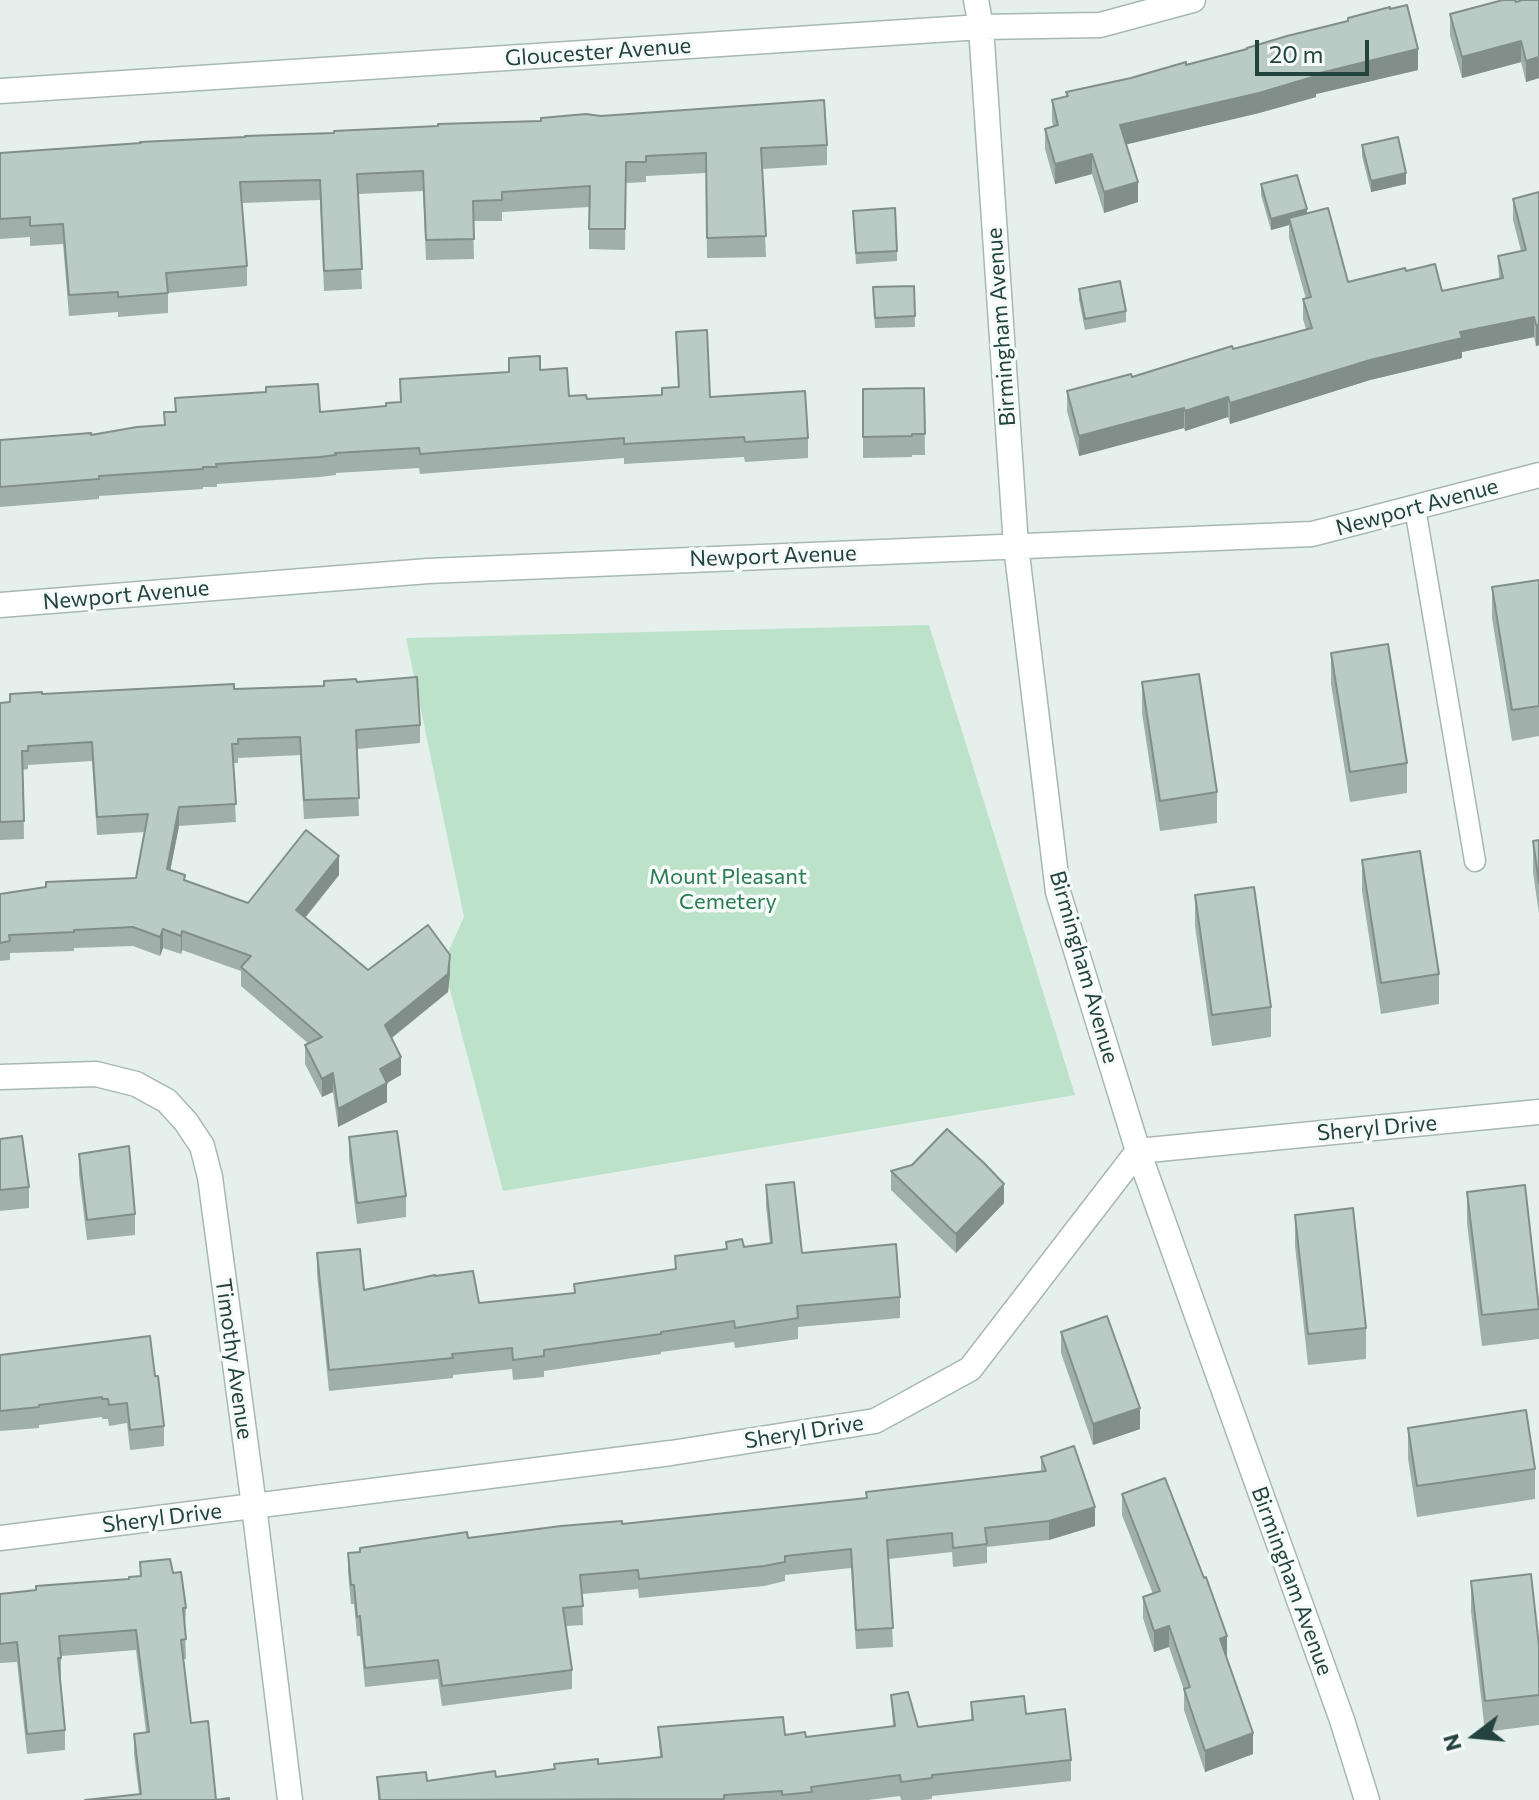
<!DOCTYPE html>
<style>
body{margin:0}
#map{position:relative;width:1539px;height:1800px;overflow:hidden;background:#e5efec;font-family:Commissioner,sans-serif}
canvas{display:block}
.north{position:absolute;left:1435px;top:1696px;width:80px;height:80px;-webkit-text-stroke:6px #f6fbf9;paint-order:stroke;rotate:254deg;font-size:22px;font-weight:700;line-height:32px;text-align:center;color:#22433e}
.north::after{content:'';display:block;margin:auto;width:28px;height:36px;background:#22433e;clip-path:polygon(50% 0,100% 100%,50% 72%,0 100%)}
.scale{position:absolute;left:1255px;top:40px;width:114px;height:36px;box-sizing:border-box;border:4px solid #22433e;border-top:0;padding-left:10px;font-size:24px;line-height:28px;white-space:nowrap;color:#22433e;-webkit-text-stroke:6px #f6fbf9;paint-order:stroke}
</style>
<div id="map">
<canvas width="1539" height="1800"></canvas>
<div class="north">N</div>
<div class="scale">20 m</div>
</div>
<script>
const g = document.querySelector('canvas').getContext('2d');
g.lineJoin = 'round';
function fillPath(path, color) {
  g.fillStyle = color;
  g.fill(path, 'evenodd');
}
function poly(rows) {
  const path = new Path2D();
  for (const r of rows) {
    path.moveTo(r[0], r[1]);
    for (let i = 2; i < r.length; i += 2) path.lineTo(r[i], r[i + 1]);
  }
  return path;
}
function stroke(path, color, width, dash) {
  g.strokeStyle = color;
  g.lineWidth = width;
  g.lineCap = dash ? 'butt' : 'round';
  g.setLineDash(dash || []);
  g.stroke(path);
}
function write(font, color, halo, rows, align = 'center') {
  g.font = font + ' Commissioner,sans-serif';
  g.lineWidth = 7;
  g.setLineDash([]);
  g.textBaseline = 'middle';
  g.strokeStyle = halo;
  g.fillStyle = color;
  for (const [text, x, y, turn = 0] of rows) {
    g.save();
    g.translate(x, y);
    g.rotate((+turn || 0) * Math.PI / 180);
    g.textAlign = isNaN(turn) ? turn : align;
    if (halo) g.strokeText(text, 0, 0);
    g.fillText(text, 0, 0);
    g.restore();
  }
}
const green = poly([
 [929,625,1075,1095,503,1191,443,963,464,917,406,638]
]);
const service = poly([
 [1415,508,1475,861]
]);
const minor = poly([
 [976,0,981,27,1016,546,1058,892,1138,1151,1342,1720,1367,1800],
 [0,91,981,27,1100,25,1193,0],
 [0,605,428,571,1312,534,1539,475],
 [0,1077,96,1074,136,1084,167,1101,186,1122,202,1146,210,1177,254,1506,290,1800],
 [0,1538,671,1453,875,1421,970,1369,1138,1151,1539,1112]
]);
const wall = poly([
 [1539,0,1539,78,1526,82,1521,62,1462,78,1450,35,1450,14,1516,2],
 [1348,18,1418,70,1316,94,1316,97,1259,113,1126,144,1138,202,1104,213,1092,174,1055,184,1045,149,1045,129,1053,126,1052,120,1052,100,1066,97,1066,92,1131,78,1247,49,1348,22],
 [827,145,827,165,762,169,766,257,707,258,706,173,646,176,646,182,626,183,625,250,589,249,589,207,502,212,502,221,473,221,474,259,426,260,423,191,358,194,362,289,324,291,320,200,242,203,247,266,247,286,168,293,168,313,118,317,118,312,69,316,63,244,30,246,30,237,0,239,0,153],
 [1362,145,1406,184,1371,192,1362,156],
 [1261,184,1307,213,1348,282,1406,271,1442,291,1499,279,1498,256,1521,251,1513,220,1513,199,1539,192,1539,345,1536,346,1534,337,1462,352,1462,358,1370,380,1230,424,1228,417,1185,431,1184,428,1079,456,1067,411,1067,391,1132,377,1306,329,1303,319,1303,299,1306,299,1289,238,1289,225,1271,230,1261,195],
 [853,211,897,251,897,261,856,264],
 [914,286,915,327,875,328,873,287],
 [1079,289,1126,311,1126,322,1085,330,1079,300],
 [676,332,710,397,808,438,808,458,745,462,744,457,624,464,624,458,420,474,419,468,336,473,336,475,320,477,217,484,217,487,203,487,203,489,99,496,99,499,0,507,0,440,91,435,164,425,175,412,175,398,320,412,386,406,400,402,400,379,540,370,569,396,587,399,662,395,678,387],
 [924,388,925,455,912,455,912,457,863,458,863,389],
 [1539,580,1539,736,1512,741,1492,618,1492,587],
 [1331,653,1407,763,1407,793,1350,802,1331,684],
 [357,682,420,725,420,743,357,749,359,816,304,819,300,755,238,758,238,763,233,763,236,822,179,826,170,870,185,880,248,903,339,875,305,918,368,970,450,974,448,992,392,1038,401,1075,387,1083,387,1102,338,1127,333,1092,322,1097,305,1064,305,1045,309,1044,241,986,241,971,182,950,181,954,163,948,160,956,133,946,74,948,74,951,10,953,10,960,0,961,0,894,136,878,145,832,97,835,92,761,28,765,28,769,23,770,24,839,0,840,0,703,10,702,42,694,324,686],
 [1142,682,1217,792,1217,823,1160,831,1142,713],
 [1539,840,1539,914,1533,872,1533,841],
 [1362,860,1439,974,1439,1004,1381,1014,1362,891],
 [1195,895,1271,1007,1271,1037,1212,1046,1195,926],
 [349,1137,406,1196,406,1217,357,1224,349,1158],
 [0,1139,29,1187,29,1208,0,1211],
 [79,1154,135,1214,135,1235,87,1240,79,1175],
 [891,1171,1004,1203,956,1253,891,1190],
 [766,1185,802,1253,900,1297,900,1318,798,1327,798,1339,735,1348,734,1342,661,1352,661,1354,544,1371,544,1377,513,1380,512,1369,453,1375,453,1378,329,1391,317,1274,317,1253,364,1290,435,1276,479,1303,574,1293,574,1284,675,1269,675,1256,726,1249,726,1242,744,1247,770,1244,766,1205],
 [1467,1192,1539,1302,1539,1339,1482,1346,1467,1223],
 [1295,1215,1366,1328,1366,1359,1308,1365,1295,1246],
 [1061,1332,1140,1429,1093,1445,1061,1353],
 [0,1355,155,1376,164,1426,164,1446,130,1450,127,1423,109,1426,108,1419,102,1419,102,1417,39,1425,39,1428,0,1431],
 [1408,1428,1535,1469,1535,1499,1417,1517,1408,1458],
 [1041,1457,1095,1526,1049,1540,987,1547,987,1563,953,1567,952,1552,889,1559,893,1647,856,1649,851,1568,785,1575,785,1581,764,1586,639,1598,638,1589,582,1594,583,1625,566,1626,572,1670,572,1689,442,1706,438,1679,365,1687,360,1636,357,1636,354,1604,351,1604,348,1572,348,1553,468,1538,622,1524,866,1498,1041,1472],
 [1122,1494,1227,1657,1253,1754,1205,1772,1184,1710,1184,1690,1169,1647,1154,1652,1143,1618,1143,1597,1153,1594,1122,1515],
 [170,1559,173,1573,181,1572,186,1608,185,1627,186,1659,183,1659,191,1723,208,1721,216,1800,229,1798,229,1800,85,1800,139,1794,134,1754,134,1734,146,1732,136,1650,61,1656,61,1678,60,1678,65,1730,65,1750,27,1754,17,1662,0,1663,0,1594,36,1590,36,1586,129,1579,129,1577,140,1576,140,1562],
 [1471,1581,1539,1646,1539,1725,1485,1732,1471,1611],
 [891,1695,918,1727,971,1721,971,1702,1026,1714,1071,1760,1071,1781,932,1796,932,1799,922,1800,901,1800,900,1796,868,1800,378,1800,377,1777,427,1781,496,1777,660,1757,658,1727,806,1737,893,1726]
]);
const shadedWall = poly([
 [1521,41,1521,62,1462,78,1462,57],
 [1418,49,1418,70,1316,94,1316,97,1259,113,1120,146,1120,125,1316,74],
 [1539,57,1539,78,1526,82,1526,61],
 [1092,154,1092,174,1055,184,1055,164],
 [1406,173,1406,184,1371,192,1371,181],
 [1138,182,1138,202,1104,213,1104,192],
 [1307,209,1307,220,1289,218,1289,225,1271,230,1271,219],
 [1534,317,1534,337,1462,352,1462,358,1370,380,1230,424,1230,403,1460,332],
 [1536,325,1539,325,1539,345,1536,346],
 [1228,397,1228,417,1185,431,1185,411],
 [1184,408,1184,428,1079,456,1079,436],
 [179,807,179,826,167,887,167,869],
 [339,856,339,875,296,929,296,910],
 [163,929,163,948,160,956,160,937],
 [182,931,182,950,181,954,181,936],
 [450,955,450,974,448,992,385,1043,385,1025],
 [401,1057,401,1075,380,1087,380,1069],
 [333,1073,333,1092,322,1097,322,1079],
 [387,1083,387,1102,338,1127,338,1109],
 [1004,1184,1004,1203,956,1253,956,1234],
 [1140,1408,1140,1429,1093,1445,1093,1424],
 [1095,1507,1095,1526,1049,1540,1049,1521],
 [1169,1626,1169,1647,1154,1652,1154,1631],
 [1227,1636,1227,1657,1220,1660,1220,1639],
 [1253,1733,1253,1754,1205,1772,1205,1751]
]);
const building = poly([
 [1503,0,1515,0,1516,2,1522,0,1539,0,1539,57,1526,61,1521,41,1462,57,1450,14,1503,0],
 [1407,5,1418,49,1316,74,1316,76,1259,93,1120,125,1138,182,1104,192,1092,154,1055,164,1045,129,1058,125,1052,100,1068,96,1066,92,1131,78,1186,62,1186,65,1247,49,1247,48,1287,36,1348,21,1348,18,1390,7,1390,9,1407,5],
 [824,100,827,145,761,148,766,236,707,238,706,153,646,156,646,162,626,162,625,229,589,229,590,186,502,192,502,200,473,201,474,239,426,240,423,171,357,174,362,269,324,271,320,180,240,182,247,266,166,273,168,293,118,297,118,292,69,295,63,224,30,226,30,217,0,219,0,153,141,143,140,142,245,137,245,136,334,133,334,131,438,126,438,124,541,121,541,118,586,114,601,116,824,100],
 [1398,137,1406,173,1371,181,1362,145,1398,137],
 [1297,175,1307,209,1271,219,1261,184,1297,175],
 [1539,192,1539,325,1536,325,1534,317,1460,332,1462,338,1370,360,1230,403,1228,397,1185,411,1184,408,1079,436,1067,391,1131,374,1132,377,1232,346,1233,349,1312,328,1303,299,1311,297,1289,218,1328,208,1348,282,1405,268,1406,271,1435,264,1442,291,1503,278,1498,256,1526,250,1513,199,1539,192],
 [895,208,897,251,856,253,853,211,895,208],
 [1120,281,1126,311,1085,319,1079,289,1120,281],
 [914,286,915,316,875,318,873,287,914,286],
 [707,330,710,397,805,391,808,438,745,442,744,437,624,444,624,438,420,454,419,448,335,453,336,455,320,457,216,464,217,467,203,467,203,469,99,476,99,479,0,487,0,440,91,433,91,435,137,427,165,425,164,412,176,412,175,398,266,392,266,387,318,384,320,412,386,406,386,403,401,402,400,379,509,372,509,358,540,356,540,370,567,368,569,396,586,395,587,399,662,395,662,388,679,387,676,332,707,330],
 [924,388,925,434,912,434,912,436,863,437,863,389,924,388],
 [1539,580,1539,706,1512,710,1492,587,1539,580],
 [1388,644,1407,763,1350,772,1331,653,1388,644],
 [1199,674,1217,792,1160,801,1142,682,1199,674],
 [417,677,420,725,356,730,359,798,304,800,300,737,238,739,238,744,232,744,236,804,179,807,167,869,185,875,184,880,248,903,306,830,339,856,296,910,368,970,428,925,450,955,448,974,385,1025,401,1057,380,1069,387,1083,338,1109,333,1073,322,1079,305,1045,322,1037,241,967,251,956,182,931,181,936,163,929,160,937,133,927,74,930,74,932,9,935,10,941,0,943,0,894,46,887,46,882,136,878,148,814,97,817,92,742,28,746,28,751,22,751,24,821,0,822,0,703,10,702,10,694,42,692,42,694,234,684,234,689,324,686,324,681,356,679,357,682,417,677],
 [1539,840,1539,883,1533,841,1539,840],
 [1420,851,1439,974,1381,983,1362,860,1420,851],
 [1254,887,1271,1007,1212,1015,1195,895,1254,887],
 [947,1129,984,1163,1004,1184,956,1234,891,1171,912,1165,947,1129],
 [397,1131,406,1196,357,1203,349,1137,397,1131],
 [22,1136,29,1187,0,1190,0,1139,22,1136],
 [129,1146,135,1214,87,1220,79,1154,129,1146],
 [794,1182,802,1253,896,1244,900,1297,797,1306,798,1318,735,1328,734,1321,661,1332,661,1334,544,1350,544,1356,513,1360,512,1348,452,1354,453,1358,329,1370,317,1253,360,1249,364,1290,435,1275,435,1276,473,1271,479,1303,575,1293,574,1284,676,1269,675,1256,727,1249,726,1242,742,1239,744,1247,772,1243,766,1185,794,1182],
 [1525,1185,1539,1309,1482,1315,1467,1192,1525,1185],
 [1353,1208,1366,1328,1308,1334,1295,1215,1353,1208],
 [1107,1316,1140,1408,1093,1424,1061,1332,1107,1316],
 [150,1336,155,1376,158,1376,164,1426,130,1430,127,1403,109,1405,108,1399,102,1399,102,1397,39,1405,39,1407,0,1411,0,1355,150,1336],
 [1526,1410,1535,1469,1417,1486,1408,1428,1526,1410],
 [1074,1446,1095,1507,1049,1521,985,1528,987,1544,953,1548,952,1533,887,1540,893,1628,856,1630,851,1549,785,1556,785,1562,764,1566,639,1579,638,1570,580,1575,583,1606,563,1608,572,1670,442,1686,438,1660,365,1668,360,1616,357,1617,354,1585,351,1585,348,1553,360,1552,360,1548,467,1532,468,1538,561,1526,622,1521,622,1524,867,1498,866,1492,1046,1471,1041,1457,1074,1446],
 [1165,1478,1204,1578,1206,1577,1227,1636,1220,1639,1253,1733,1205,1751,1184,1689,1190,1687,1169,1626,1154,1631,1143,1597,1160,1591,1122,1494,1165,1478],
 [170,1559,173,1573,181,1572,186,1608,183,1608,186,1639,181,1640,191,1723,208,1721,216,1800,229,1798,229,1800,85,1800,141,1794,134,1734,149,1732,136,1630,59,1636,61,1658,58,1658,65,1730,27,1734,17,1642,0,1644,0,1594,36,1590,36,1586,129,1579,129,1577,141,1576,140,1562,170,1559],
 [1531,1574,1539,1646,1539,1695,1485,1701,1471,1581,1531,1574],
 [908,1692,918,1727,973,1720,971,1702,1024,1696,1026,1714,1065,1709,1071,1760,932,1775,932,1778,901,1782,900,1775,811,1787,812,1792,782,1795,782,1791,724,1795,724,1799,380,1800,377,1777,426,1772,427,1781,495,1771,496,1777,555,1769,554,1764,598,1759,598,1764,662,1757,658,1727,783,1717,785,1735,805,1732,806,1737,895,1726,891,1695,908,1692]
]);
const streetNames = [
 ["Gloucester Avenue",598,52,-4],
 ["Birmingham Avenue",1001,327,-94],
 ["Newport Avenue",1417,507,-15],
 ["Newport Avenue",773,556,-2],
 ["Newport Avenue",126,595,-5],
 ["Birmingham Avenue",1084,967,74],
 ["Sheryl Drive",1377,1128,-5],
 ["Timothy Avenue",234,1359,82],
 ["Sheryl Drive",804,1432,-9],
 ["Sheryl Drive",162,1518,-7],
 ["Birmingham Avenue",1292,1581,70]
];
const parkNames = [
 ["Mount Pleasant",728,877],
 ["Cemetery",728,902]
];
fillPath(green, '#bde2ca');
stroke(service, '#a7b8b4', 23);
stroke(minor, '#a7b8b4', 27);
stroke(service, '#fff', 20);
stroke(minor, '#fff', 24);
fillPath(wall, '#a0afa9');
fillPath(shadedWall, '#828e8a');
fillPath(building, '#bacbc5');
stroke(building, '#828e8a', 2);
write('22px', '#22433e', '#f6fbf9', streetNames);
write('22px', '#287e52', '#f6fbf9', parkNames);
</script>
